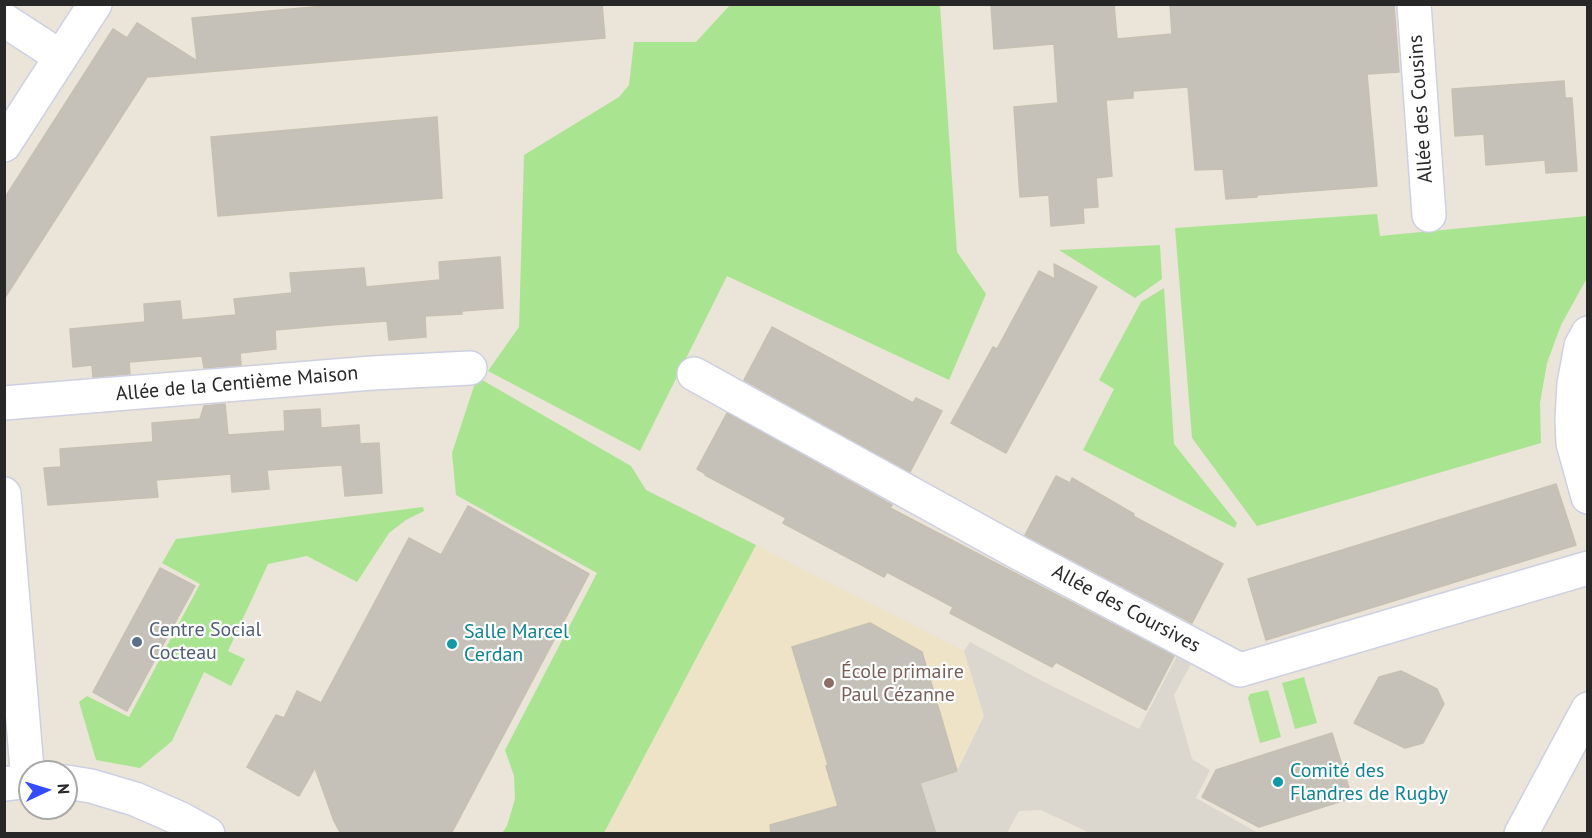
<!DOCTYPE html>
<meta charset="utf-8">
<style>
body{margin:0}
#map{position:relative;width:1592px;height:838px;overflow:hidden;background:#ebe4d8;font-family:"PT Sans",sans-serif}
canvas{display:block}
.frame{position:absolute;inset:0;border:6px solid #272727;pointer-events:none}
.north{position:absolute;left:18px;top:760px;width:60px;height:60px;box-sizing:border-box;background:#fff;border:2px solid #a9a9a9;border-radius:50%;rotate:86deg;font-size:16px;font-weight:700;line-height:24px;text-align:center;color:#272727}
.north::after{content:'';display:block;margin:auto;width:21px;height:27px;background:#314dff;clip-path:polygon(50% 0,100% 100%,50% 72%,0 100%)}
</style>
<div id="map">
<canvas width="1592" height="838"></canvas>
<div class="frame"></div>
<div class="north">N</div>
</div>
<script>
const g = document.querySelector('canvas').getContext('2d');
g.lineJoin = 'round';
function fillPath(path, color) {
  g.fillStyle = color;
  g.fill(path, 'evenodd');
}
function poly(rows) {
  const path = new Path2D();
  for (const r of rows) {
    path.moveTo(r[0], r[1]);
    for (let i = 2; i < r.length; i += 2) path.lineTo(r[i], r[i + 1]);
  }
  return path;
}
function stroke(path, color, width, dash) {
  g.strokeStyle = color;
  g.lineWidth = width;
  g.lineCap = dash ? 'butt' : 'round';
  g.setLineDash(dash || []);
  g.stroke(path);
}
function write(font, color, halo, rows, align = 'center') {
  g.font = font + ' "PT Sans",sans-serif';
  g.lineWidth = 4.5;
  g.setLineDash([]);
  g.textBaseline = 'middle';
  g.strokeStyle = halo;
  g.fillStyle = color;
  for (const [text, x, y, turn = 0] of rows) {
    g.save();
    g.translate(x, y);
    g.rotate((+turn || 0) * Math.PI / 180);
    g.textAlign = isNaN(turn) ? turn : align;
    if (halo) g.strokeText(text, 0, 0);
    g.fillText(text, 0, 0);
    g.restore();
  }
}
const education = poly([
 [756,545,964,651,984,716,957,771,936,833,604,834]
]);
const green = poly([
 [730,5,940,5,957,252,986,294,949,380,727,276,640,451,488,371,519,327,524,155,619,97,629,85,634,42,696,42],
 [1377,214,1380,236,1587,216,1587,278,1561,325,1547,363,1540,403,1541,443,1257,526,1192,438,1175,228],
 [1160,245,1162,279,1135,298,1059,250],
 [1164,288,1174,444,1237,523,1235,528,1083,450,1114,389,1099,380,1141,302],
 [477,377,631,466,646,490,756,545,604,833,502,833,507,826,515,799,514,776,505,750,597,573,456,495,452,453],
 [423,507,424,511,406,520,389,533,357,582,307,556,268,564,228,651,245,659,231,686,204,672,172,741,140,768,96,760,79,702,87,696,129,717,200,584,162,563,176,539],
 [1304,677,1317,723,1295,729,1282,683],
 [1268,690,1281,737,1260,743,1248,698,1250,694]
]);
const plaza = poly([
 [970,642,1044,682,1139,729,1180,650,1195,657,1174,695,1192,759,1210,770,1196,798,1260,834,1090,833,1041,810,1019,811,1007,833,936,833,920,783,957,771,984,716,964,651]
]);
const building = poly([
 [346,4,602,4,605,38,147,77,4,299,4,199,113,29,127,38,137,23,197,61,192,18,346,4],
 [991,4,1114,4,1117,39,1172,34,1170,4,1394,4,1399,72,1367,74,1377,186,1257,195,1257,197,1226,199,1223,169,1195,170,1188,87,1133,91,1133,98,1106,100,1112,176,1096,178,1098,207,1083,208,1084,223,1051,226,1049,195,1020,197,1014,107,1058,103,1054,44,994,49,991,4],
 [1564,81,1565,98,1572,98,1577,171,1546,173,1545,160,1486,165,1484,134,1455,136,1452,89,1564,81],
 [437,117,442,198,218,216,211,137,437,117],
 [500,257,503,308,462,311,462,314,425,316,426,337,389,340,387,321,331,325,275,330,276,349,240,353,241,365,204,368,202,356,129,362,130,374,93,377,92,365,73,367,70,329,145,322,144,304,180,301,182,320,236,315,234,299,292,293,290,273,364,268,366,287,440,280,439,262,500,257],
 [1054,264,1097,287,1006,453,951,423,993,347,997,349,1039,271,1055,279,1054,264],
 [772,327,913,403,916,398,942,411,910,472,744,380,772,327],
 [225,404,228,435,285,431,284,411,320,409,321,428,359,425,360,444,379,443,382,493,345,496,342,465,267,470,269,489,232,492,231,474,193,477,156,480,158,497,48,505,44,468,61,467,60,449,153,442,152,423,200,419,204,406,225,404],
 [727,413,892,505,890,508,1174,656,1146,710,1056,662,1052,667,950,613,953,607,887,572,884,577,783,523,786,518,705,475,706,474,697,469,727,413],
 [1056,476,1070,483,1072,478,1134,514,1133,516,1223,564,1192,623,1025,535,1056,476],
 [1556,484,1576,545,1266,640,1248,579,1556,484],
 [468,506,589,574,451,834,341,834,334,821,315,768,299,796,247,767,276,715,284,718,297,691,321,703,409,538,441,555,468,506],
 [160,568,195,586,127,711,93,692,160,568],
 [870,623,922,652,957,771,920,783,936,834,771,834,770,825,838,806,826,766,828,765,792,647,870,623],
 [1401,671,1437,689,1444,704,1423,743,1405,748,1354,723,1379,677,1401,671],
 [1332,733,1352,798,1259,827,1202,797,1216,770,1332,733]
]);
const street = poly([
 [1414,4,1429,215],
 [4,20,61,57],
 [4,145,95,4],
 [1588,333,1581,346,1574,384,1572,420,1573,443,1588,497],
 [694,374,1017,552,1240,670,1588,568],
 [4,403,372,373,470,368],
 [4,494,28,781],
 [1521,834,1588,709]
]);
const secondary = poly([
 [66,782,91,786,135,799,181,819,208,834],
 [4,784,30,781]
]);
const markers = [
 [137,642,6,"#5c6f8a"],
 [452,644,6,"#0f9aa8"],
 [829,683,6,"#8d6e63"],
 [1278,782,6,"#0f9aa8"]
];
const streetNames = [
 ["Allée des Cousins",1421,109,-94],
 ["Allée de la Centième Maison",237,384,-5],
 ["Allée des Coursives",1126,609,28]
];
const serviceNames = [
 ["Centre Social",149,630],
 ["Cocteau",149,653]
];
const cultureNames = [
 ["Salle Marcel",464,632],
 ["Cerdan",464,655],
 ["Comité des",1290,771],
 ["Flandres de Rugby",1290,794]
];
const educationNames = [
 ["École primaire",841,672],
 ["Paul Cézanne",841,695]
];
fillPath(education, '#eee3c6');
fillPath(green, '#a9e591');
fillPath(plaza, '#dbd7cf');
fillPath(building, '#c6c1b8');
stroke(building, '#c6c0b2', 1.5);
stroke(street, '#cdd0e2', 36);
stroke(secondary, '#cdd0e2', 36);
stroke(street, '#fff', 33);
stroke(secondary, '#fff', 33);
for (const [x, y, r, color] of markers) {
  const dot = new Path2D();
  dot.arc(x, y, r, 0, 2 * Math.PI);
  g.fillStyle = color;
  g.fill(dot);
  stroke(dot, '#fff', 2);
}
write('20px', '#272727', '#fff', streetNames);
write('20px', '#4e5e75', '#fff', serviceNames, 'left');
write('20px', '#0d838f', '#fff', cultureNames, 'left');
write('20px', '#785e54', '#fff', educationNames, 'left');
</script>
